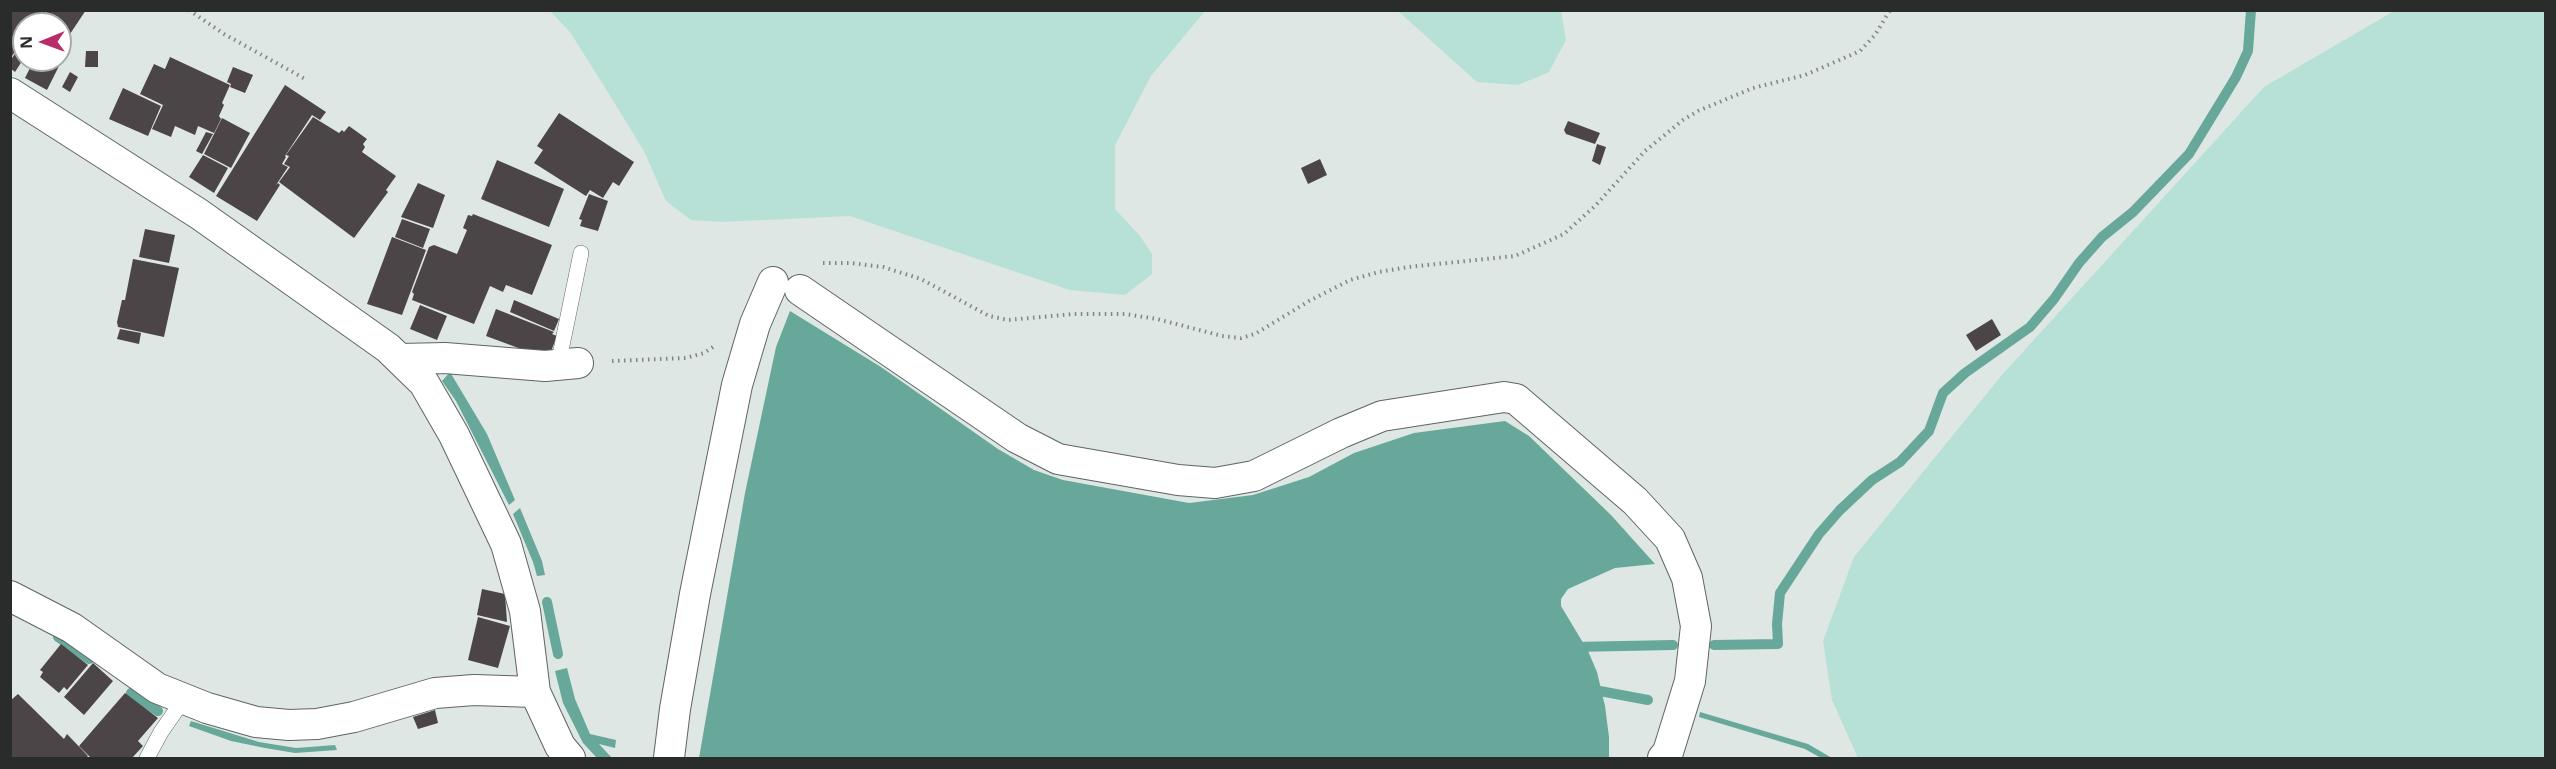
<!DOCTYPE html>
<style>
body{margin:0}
#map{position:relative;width:2556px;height:769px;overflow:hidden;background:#dee7e4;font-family:"Noto Sans",sans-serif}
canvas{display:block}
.frame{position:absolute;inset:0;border:12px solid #292c2b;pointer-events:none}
.north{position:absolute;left:12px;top:12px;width:60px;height:60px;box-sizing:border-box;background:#fff;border:2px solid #a9abaa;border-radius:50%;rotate:269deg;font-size:16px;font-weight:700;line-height:24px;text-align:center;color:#292c2b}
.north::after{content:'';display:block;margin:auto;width:21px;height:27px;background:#b82d68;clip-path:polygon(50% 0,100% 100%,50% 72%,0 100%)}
</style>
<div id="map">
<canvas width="2556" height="769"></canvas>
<div class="frame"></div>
<div class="north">N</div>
</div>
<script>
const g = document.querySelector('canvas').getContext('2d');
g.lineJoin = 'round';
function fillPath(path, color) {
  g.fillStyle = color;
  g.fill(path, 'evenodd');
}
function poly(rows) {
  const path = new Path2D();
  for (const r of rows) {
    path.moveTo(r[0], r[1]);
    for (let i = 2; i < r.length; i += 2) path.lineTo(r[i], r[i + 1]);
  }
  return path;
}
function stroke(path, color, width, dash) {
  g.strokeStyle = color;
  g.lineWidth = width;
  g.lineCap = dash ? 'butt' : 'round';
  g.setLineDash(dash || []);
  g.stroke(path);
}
const green = poly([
 [550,11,1205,11,1151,76,1115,145,1115,209,1140,236,1152,254,1152,274,1125,295,1070,290,850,216,721,222,691,220,666,201,644,151,604,86,570,32],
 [1398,11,1561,11,1566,40,1549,72,1518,85,1477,82],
 [2394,11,2545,11,2545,758,1858,758,1832,700,1823,641,1854,557,2001,376,2264,87]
]);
const water = poly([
 [790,311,881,367,998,449,1034,470,1063,480,1189,503,1253,495,1309,477,1354,453,1414,433,1505,421,1529,436,1611,515,1655,564,1615,568,1568,589,1561,599,1561,606,1588,651,1597,672,1605,706,1609,737,1609,758,699,758,745,493,776,347],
 [450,372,487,434,515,500,509,505,456,401,442,381],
 [520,508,542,561,545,575,537,576,533,562,513,514],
 [567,668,575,699,590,734,616,740,615,748,599,744,612,758,597,758,583,743,563,703,555,671],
 [1700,712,1808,744,1832,758,1821,758,1805,749,1699,717],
 [191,721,259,742,296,748,335,745,337,750,295,753,265,748,231,741,189,726]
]);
const stream = poly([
 [547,602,558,654],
 [58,637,89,659],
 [1714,645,1778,644,1777,624,1780,593,1819,534,1840,510,1872,480,1900,462,1929,431,1943,393,1965,373,2030,327,2054,299,2079,263,2102,237,2133,212,2189,154,2236,77,2248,51,2251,10],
 [1573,647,1673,645],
 [1589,689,1648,700],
 [131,693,158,711]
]);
const building = poly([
 [10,10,47,10,38,24,24,24,24,38,10,59],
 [48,10,86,10,60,49,60,24,39,24],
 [24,40,24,58,15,72,10,68,10,61],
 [63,46,68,48,47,90,25,78,34,60,60,60,60,50],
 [86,51,98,51,98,67,85,67],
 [170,57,230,85,222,103,224,105,219,116,221,119,214,133,198,126,195,135,175,126,171,137,152,129,163,105,140,94,154,64,165,69],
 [233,67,253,75,245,93,230,87,231,84,227,82],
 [70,72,78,77,70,92,62,87],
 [285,85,326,112,320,120,312,115,285,156,286,157,282,164,288,167,276,185,278,183,280,185,257,221,216,196],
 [123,88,161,106,148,136,109,119],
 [559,113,634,162,619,186,613,182,603,198,590,190,586,196,534,163,543,150,537,146],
 [313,117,339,133,342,130,344,132,349,126,367,139,363,144,365,147,362,152,396,176,386,190,388,192,354,238,279,182,290,167,284,164,289,156,286,155],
 [222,118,250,133,231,168,204,154],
 [1568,121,1600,133,1595,144,1566,134,1564,130],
 [206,132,213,134,202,154,196,151],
 [1597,144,1606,147,1600,165,1592,161],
 [203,155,228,168,214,193,189,177],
 [1320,159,1327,175,1308,184,1301,168],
 [497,160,564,189,549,227,481,199],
 [418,183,445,195,433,228,401,217],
 [589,194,608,201,598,231,580,226,582,220,579,219],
 [473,214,552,245,532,295,506,285,503,292,490,286,474,324,412,300,414,294,412,292,429,247,434,245,457,254,467,230,463,228,468,215,472,216],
 [402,219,430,229,423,248,395,237],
 [145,229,175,235,169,263,139,257],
 [392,237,426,250,402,315,367,304],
 [133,259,179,268,164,337,118,327,117,322,122,300,125,300],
 [514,300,559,319,554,331,510,312],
 [420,305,447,316,437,340,410,329],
 [496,309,554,332,552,334,557,336,548,359,486,336],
 [1992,319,2001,335,1976,351,1966,335],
 [120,329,141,333,139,344,117,339],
 [482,589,505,594,507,622,477,615],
 [478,617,510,626,498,668,468,660],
 [61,644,88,665,67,690,64,687,59,693,40,677,43,672,40,670],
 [93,663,113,681,84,715,64,697],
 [125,693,158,718,138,741,143,746,132,758,88,758,90,757,79,746],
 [18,694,64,739,67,734,88,756,86,758,10,758,10,701],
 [435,710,438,723,418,729,413,717]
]);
const path = poly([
 [189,10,224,34,307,80],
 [823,263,851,263,883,267,921,279,989,316,1008,320,1074,314,1125,314,1157,319,1222,336,1241,338,1255,334,1309,301,1350,280,1379,272,1408,267,1515,256,1564,234,1595,206,1645,151,1683,120,1698,111,1753,88,1805,75,1860,51,1875,35,1890,10],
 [612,361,686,358,704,353,713,347]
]);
const service = poly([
 [558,365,581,253],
 [147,758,161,732,184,699]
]);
const minor = poly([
 [10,93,199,214,388,348,424,383,454,435,506,544,525,611,535,692,560,746,570,758],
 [800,290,1017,438,1058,459,1178,480,1215,483,1254,476,1341,433,1382,416,1504,397,1516,399,1635,501,1670,539,1687,578,1696,626,1690,681,1668,752,1663,758],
 [400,359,445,358,545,366,578,363],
 [10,596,72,628,157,688,207,708,256,722,289,725,317,724,354,717,435,693,474,690,535,692],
 [669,758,675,709,695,594,737,385,755,324,773,282]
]);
fillPath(green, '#b7e0d6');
fillPath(water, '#68a89a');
stroke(stream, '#68a89a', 10);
fillPath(building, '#4c4547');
stroke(service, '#5e6563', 16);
stroke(minor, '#5e6563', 32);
stroke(path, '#808684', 4, [1.5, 4.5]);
stroke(service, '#fff', 15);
stroke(minor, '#fff', 30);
</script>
